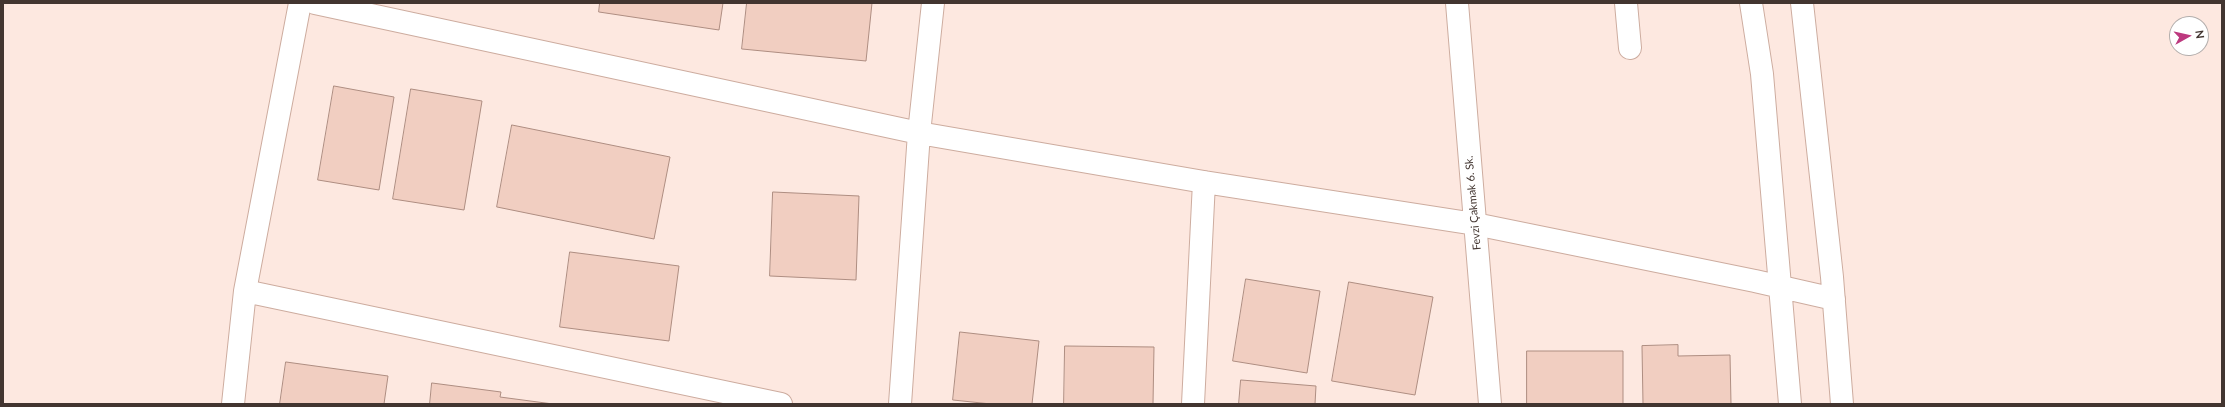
<!DOCTYPE html>
<html>
<head>
<meta charset="utf-8">
<style>
  body { margin:0 }
  #map { position:relative; width:2225px; height:407px; overflow:hidden; background:#fde8e0; font-family:Lato,sans-serif }
  canvas { display:block }
  .frame { position:absolute; inset:0; border:4px solid #423530; pointer-events:none }
  .north { position:absolute; left:2169px; top:16px; width:40px; height:40px; box-sizing:border-box; background:#fff; border:1px solid #b3aeac; border-radius:50%; rotate:82deg; font-size:11px; font-weight:700; line-height:16px; text-align:center; color:#423530 }
  .north::after { content:''; display:block; margin:auto; width:14px; height:18px; background:#bd397f; clip-path:polygon(50% 0,100% 100%,50% 72%,0 100%) }
</style>
</head>
<body>
<div id="map">
<canvas width="2225" height="407"></canvas>
<div class="frame"></div>
<div class="north">N</div>
</div>
<script>
const ctx = document.querySelector('canvas').getContext('2d');
ctx.lineJoin = 'round';
function fill(path, color) {
  ctx.fillStyle = color;
  ctx.fill(path, 'evenodd');
}
function strokePath(path, color, width, dash) {
  ctx.strokeStyle = color;
  ctx.lineWidth = width;
  ctx.lineCap = dash ? 'butt' : 'round';
  ctx.setLineDash(dash || []);
  ctx.stroke(path);
}
function drawText(font, color, halo, rows, align = 'center') {
  ctx.font = font + ' Lato,sans-serif';
  ctx.lineWidth = 3;
  ctx.setLineDash([]);
  ctx.textBaseline = 'middle';
  ctx.strokeStyle = halo;
  ctx.fillStyle = color;
  for (const [text, x, y, turn = 0] of rows) {
    ctx.save();
    ctx.translate(x, y);
    ctx.rotate((+turn || 0) * Math.PI / 180);
    ctx.textAlign = isNaN(turn) ? turn : align;
    if (halo) ctx.strokeText(text, 0, 0);
    ctx.fillText(text, 0, 0);
    ctx.restore();
  }
}
const building = new Path2D(`
  M600,3H723L719,30L599,12Z
  M747,3H872L866,61L742,49Z
  M334,86L394,97L379,190L318,180Z
  M411,89L482,101L464,210L393,199Z
  M512,125L670,157L654,239L497,207Z
  M773,192L859,196L856,280L770,276Z
  M570,252L679,266L669,341L560,327Z
  M1246,279L1320,291L1307,373L1233,361Z
  M1349,282L1433,297L1415,395L1332,381Z
  M960,332L1039,341L1032,404H991L953,400Z
  M1678,345V356L1730,355L1731,404H1643L1642,346Z
  M1065,346L1154,347L1153,404H1064Z
  M1527,351H1623V404H1527Z
  M286,362L388,376L384,404H280Z
  M1241,380L1316,386L1315,404H1239Z
  M432,383L501,392L500,397L553,404H430Z`);
fill(building, '#f1cec1');
strokePath(building, '#ae8d81', 1);
const minor = new Path2D(`
  M315,3L919,133L1204,182L1475,224L1755,281L1834,299
  M1457,3L1490,404
  M1626,3L1630,48
  M1751,3L1762,74L1790,404
  M1802,3L1832,277L1842,404
  M245,291L781,404
  M233,404L245,291L300,3
  M900,404L919,133L933,3
  M1193,404L1204,182`);
strokePath(minor, '#cdac9f', 24);
strokePath(minor, '#fff', 22);
drawText('11px', '#423530', '#fff', [
  ["Fevzi Çakmak 6. Sk.",1473,203,-95]
]);
</script>
</body>
</html>
